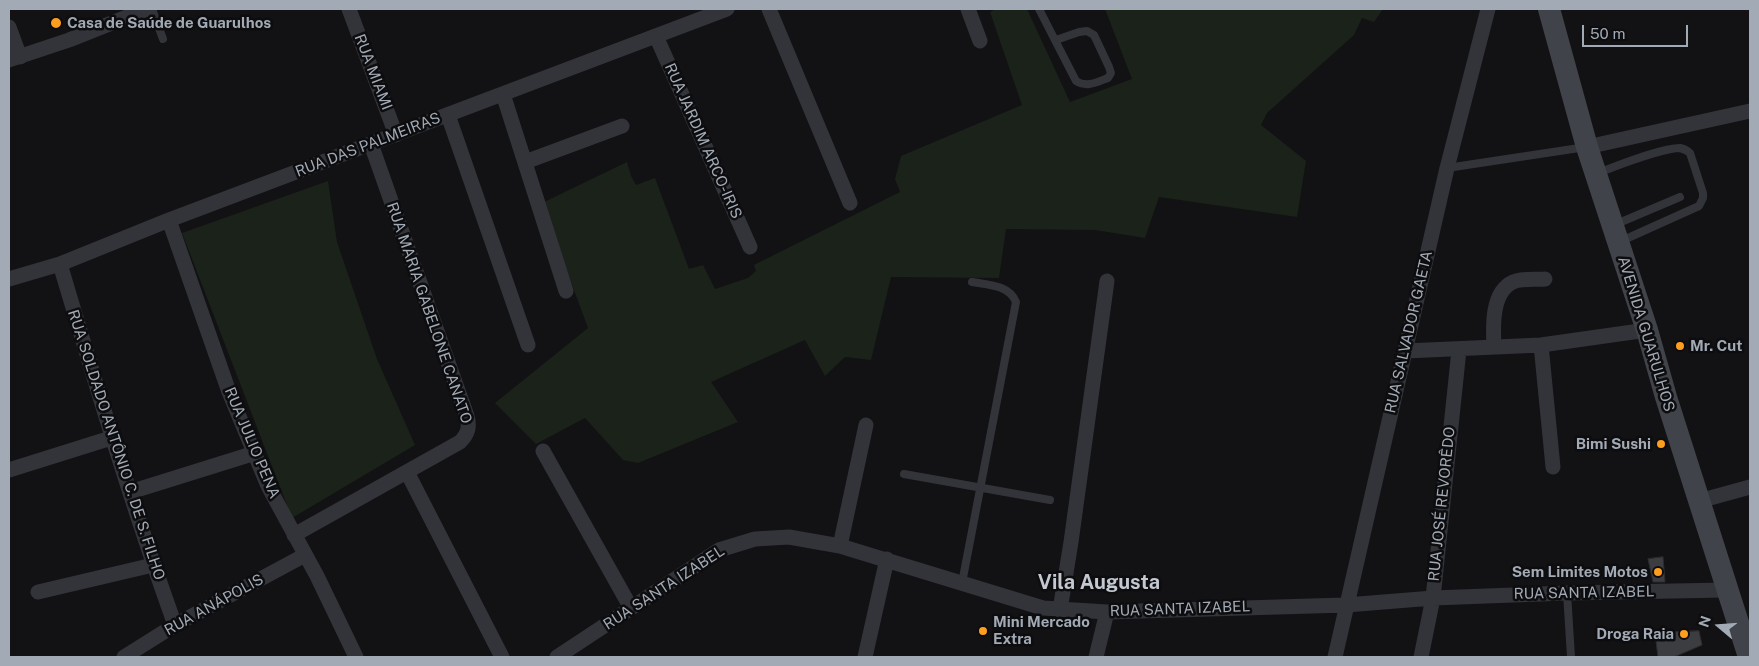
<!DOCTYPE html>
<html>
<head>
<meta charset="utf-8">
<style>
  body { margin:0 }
  #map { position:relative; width:1759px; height:666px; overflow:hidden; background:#121214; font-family:"Public Sans",sans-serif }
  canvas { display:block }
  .frame { position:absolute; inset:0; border:10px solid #a2aab5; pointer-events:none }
  .north { position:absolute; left:1694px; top:601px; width:50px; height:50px; -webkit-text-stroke:4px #0d0d0f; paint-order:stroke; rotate:288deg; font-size:14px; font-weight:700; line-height:20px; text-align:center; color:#a2aab5 }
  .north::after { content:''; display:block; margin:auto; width:18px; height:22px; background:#a2aab5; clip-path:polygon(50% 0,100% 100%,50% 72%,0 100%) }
  .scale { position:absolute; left:1582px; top:25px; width:106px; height:22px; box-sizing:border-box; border:2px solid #a2aab5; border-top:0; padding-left:6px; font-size:15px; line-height:18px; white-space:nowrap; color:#a2aab5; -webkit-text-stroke:4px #0d0d0f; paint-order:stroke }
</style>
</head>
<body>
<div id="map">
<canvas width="1759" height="666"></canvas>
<div class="frame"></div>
<div class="north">N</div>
<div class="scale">50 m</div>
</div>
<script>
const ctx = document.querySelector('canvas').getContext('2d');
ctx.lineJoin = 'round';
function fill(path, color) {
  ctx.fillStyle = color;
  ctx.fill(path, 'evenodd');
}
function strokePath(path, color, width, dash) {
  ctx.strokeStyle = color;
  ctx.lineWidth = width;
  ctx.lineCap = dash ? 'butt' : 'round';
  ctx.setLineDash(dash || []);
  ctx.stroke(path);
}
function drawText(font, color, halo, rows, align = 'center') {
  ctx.font = font + ' "Public Sans",sans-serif';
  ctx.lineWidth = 5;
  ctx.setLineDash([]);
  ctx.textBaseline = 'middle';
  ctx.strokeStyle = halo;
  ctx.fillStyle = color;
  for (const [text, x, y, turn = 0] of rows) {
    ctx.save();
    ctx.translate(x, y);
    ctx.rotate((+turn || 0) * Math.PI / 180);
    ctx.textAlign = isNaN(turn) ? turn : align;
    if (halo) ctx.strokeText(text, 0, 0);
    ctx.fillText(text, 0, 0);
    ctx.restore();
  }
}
fill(new Path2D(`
  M996,9H1027L1070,102L1132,79L1105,9H1383L1374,22L1362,18L1354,35L1267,113L1261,125L1306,161L1297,217L1159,197L1145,238L1095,230L1006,229L999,278L891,277L871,360L845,357L825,376L805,340L711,382L738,422L638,463L623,460L585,418L536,444L495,403L588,328L542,203L627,162L631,176L636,185L655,178L689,269L703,265L715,289L748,278L756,271L754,265L900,192L895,179L901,156L1022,105L990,12Z
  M328,181L337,242L377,359L415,445L292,518L182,233Z`), '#1a221a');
const building = new Path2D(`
  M1663,557L1665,582H1653L1648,559Z
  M1699,631L1702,645L1674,657H1658L1655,633Z`);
fill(building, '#3c3d41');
strokePath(building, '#2c2c30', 1);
strokePath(new Path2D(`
  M152,9L163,39
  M1039,9L1076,81C1087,88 1097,82 1108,78L1111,73L1109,67L1094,35L1087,31L1079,32L1056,40
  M1447,168L1586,147
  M1597,173C1617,166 1661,148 1680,148C1684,149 1687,150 1690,153L1703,193V198L1699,206L1619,242
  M1614,225L1680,197
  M904,474L1050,500
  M962,583L1016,302C1009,285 989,285 972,282
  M1567,593L1571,657`), '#323439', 8);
strokePath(new Path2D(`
  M349,9L396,135
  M769,9L850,203
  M968,9L980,41
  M9,27L20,57
  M656,36L750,247
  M9,60L69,40L147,9
  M503,94L566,291
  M448,115L528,345
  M1587,147L1750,111
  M525,162L622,126
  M169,220L229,392L268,486L317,576L356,657
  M60,264C96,385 132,506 175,625
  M9,279L60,264L169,220L727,9
  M1541,345L1553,467
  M1494,347C1493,328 1491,292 1513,282C1522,278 1535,280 1545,279
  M1405,351L1541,345L1647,330
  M543,451L631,608
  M9,470L111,438
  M407,472L502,657
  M130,492L255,453
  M1699,501L1750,487
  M294,535L460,442C468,434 470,427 467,416L371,144
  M840,546L866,425
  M38,592L153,565
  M1060,610L1071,542L1107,281
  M124,657L175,625L305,555
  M557,657L719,550L755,539L789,537L840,546L1043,608L1107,612L1346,605L1433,598L1567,593L1726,590
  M865,657L887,559
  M1096,657L1107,612
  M1335,657L1447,168L1488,9
  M1421,657L1433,598L1459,350`), '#323439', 15);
strokePath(new Path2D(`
  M1549,9L1587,147L1647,330L1666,397L1749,657`), '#404349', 22);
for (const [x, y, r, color] of [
  [56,23,6,"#ff9d1e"],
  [1680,346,5,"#ff9d1e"],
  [1661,444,5,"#ff9d1e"],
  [1658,572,5,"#ff9d1e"],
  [983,631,5,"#ff9d1e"],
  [1684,634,5,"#ff9d1e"]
]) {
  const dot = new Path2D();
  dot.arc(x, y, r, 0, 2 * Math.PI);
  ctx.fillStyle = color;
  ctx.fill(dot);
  strokePath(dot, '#0d0d0f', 2);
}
drawText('bold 15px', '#a2aab5', '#0d0d0f', [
  ["Casa de Saúde de Guarulhos",67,23],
  ["Mr. Cut",1690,346],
  ["Bimi Sushi",1651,444,"right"],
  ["Sem Limites Motos",1648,572,"right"],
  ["Mini Mercado",993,622],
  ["Extra",993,639],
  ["Droga Raia",1674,634,"right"]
], 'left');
drawText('15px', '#a2aab5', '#0d0d0f', [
  ["RUA MIAMI",373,72,69],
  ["RUA JARDIM ARCO-IRIS",703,141,66],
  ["RUA DAS PALMEIRAS",368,145,-21],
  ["RUA MARIA GABELONE CANATO",429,313,71],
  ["RUA SALVADOR GAETA",1409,332,-77],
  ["AVENIDA GUARULHOS",1646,334,73],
  ["RUA JULIO PENA",252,443,67],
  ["RUA SOLDADO ANTÔNIO C. DE S. FILHO",116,445,72],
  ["RUA JOSÉ REVORÊDO",1442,504,-84],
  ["RUA SANTA IZABEL",664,588,-33],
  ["RUA SANTA IZABEL",1584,593,-1],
  ["RUA ANÁPOLIS",214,605,-29],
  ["RUA SANTA IZABEL",1180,609,-2]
]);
drawText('bold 20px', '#c3c8d1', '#0d0d0f', [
  ["Vila Augusta",1099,583]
]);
</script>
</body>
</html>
